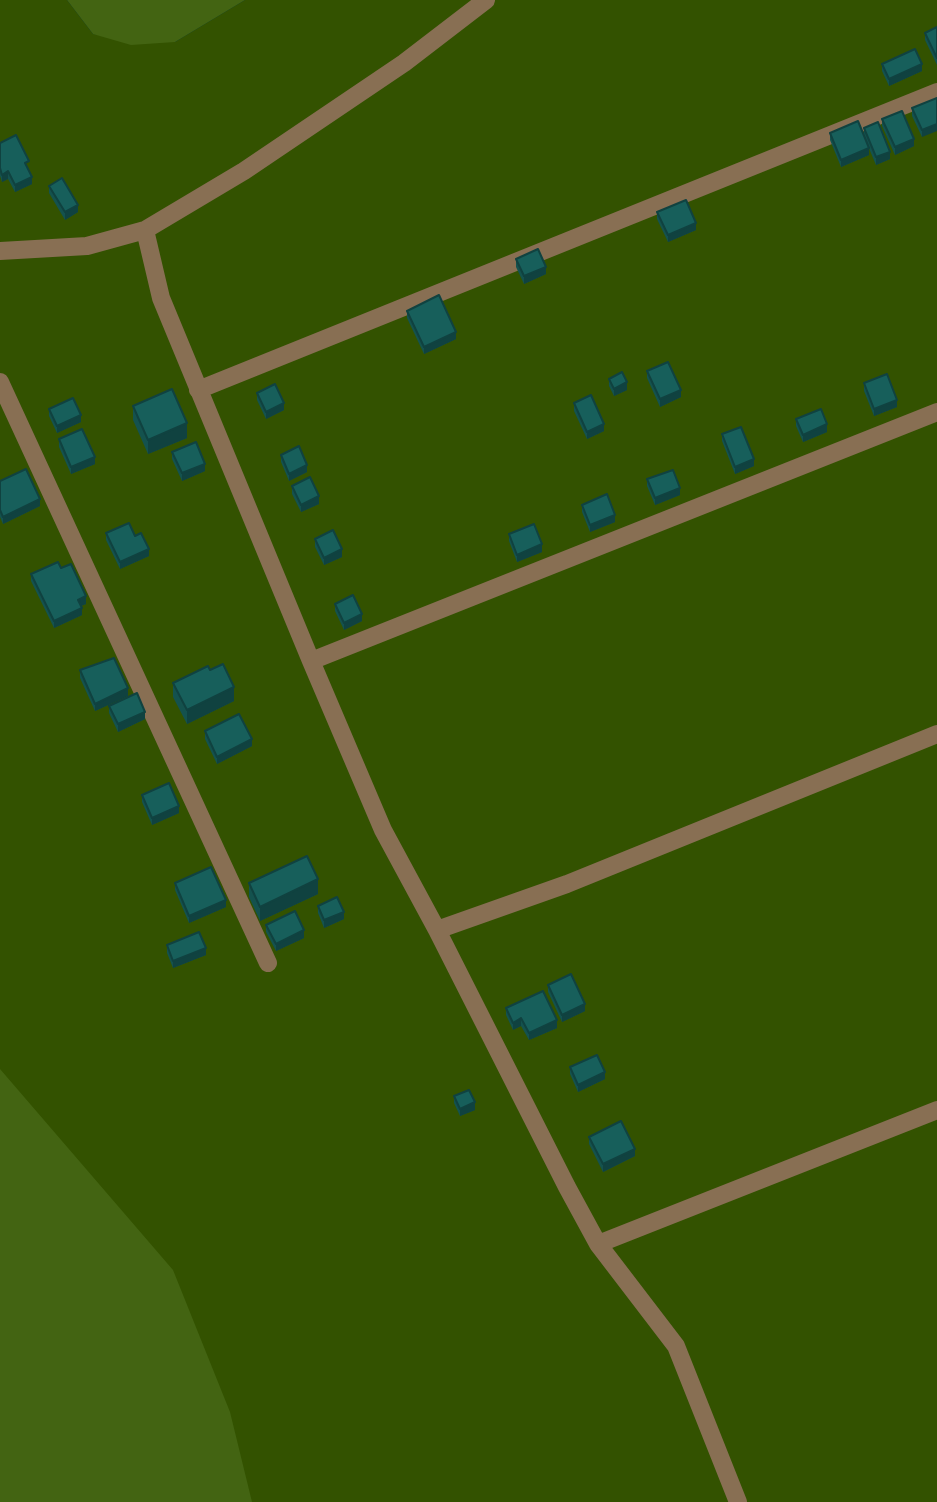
<!DOCTYPE html>
<html>
<head>
<meta charset="utf-8">
<style>
  body { margin:0 }
  canvas { display:block; background:#003230 }
</style>
</head>
<body>
<canvas width="937" height="1502"></canvas>
<script>
const ctx = document.querySelector('canvas').getContext('2d');
ctx.lineJoin = 'round';
function fill(path, color) {
  ctx.fillStyle = color;
  ctx.fill(path, 'evenodd');
}
function strokePath(path, color, width, dash) {
  ctx.strokeStyle = color;
  ctx.lineWidth = width;
  ctx.lineCap = dash ? 'butt' : 'round';
  ctx.setLineDash(dash || []);
  ctx.stroke(path);
}
fill(new Path2D(`
  M0,0H67L93,34L175,42L245,0H937V1502H102L0,1252Z`), '#335200');
fill(new Path2D(`
  M67,0H245L175,42L131,45L93,34Z
  M0,1069L173,1270L230,1412L252,1502H0Z`), '#436412');
strokePath(new Path2D(`
  M145,230L161,298L311,661L383,830L437,930L567,1187L598,1244L676,1346L738,1502
  M0,251L87,246L145,230L244,171L404,63L486,0
  M0,382L268,963
  M198,390L937,92
  M311,661L937,412
  M437,930L567,884L937,734
  M598,1244L937,1110`), '#886f53', 18);
fill(new Path2D(`
  M937,27V65L925,40V33Z
  M882,64L922,71L889,86L882,71Z
  M937,98L922,137L912,116V108Z
  M882,119L914,146L895,155L882,126Z
  M864,128L890,159L876,165L865,139L869,155L841,167L830,140V133L864,135Z
  M0,143L29,169H28L32,184L15,192L8,179L2,182L0,176Z
  M49,186L78,212L65,220L49,193Z
  M657,212L696,230L668,242L657,219Z
  M516,259L546,274L524,284L516,267Z
  M407,311L456,339L424,354L407,318Z
  M647,371L681,397L660,407L647,378Z
  M609,379L627,390L614,396L609,386Z
  M864,383L897,407L874,416L864,391Z
  M257,393L284,410L266,419L257,400Z
  M574,403L604,431L587,439L574,411Z
  M133,406L187,438L148,454L133,420Z
  M49,409L81,422L57,433L49,416Z
  M796,419L827,432L803,442L796,426Z
  M722,434L754,466L735,474L722,441Z
  M59,439L95,464L71,474L59,447Z
  M172,452L205,471L182,481L172,459Z
  M281,455L307,472L289,481L281,462Z
  M647,479L680,495L655,505L647,486Z
  M0,481L40,506L3,524L0,517Z
  M292,486L319,504L301,512L292,494Z
  M582,505L615,522L590,532L582,512Z
  M106,533L135,536L149,556L120,569L106,540Z
  M509,534L542,552L517,562L509,541Z
  M315,539L342,557L324,565L315,547Z
  M61,568L86,604L81,606L82,615L54,628L31,581V574Z
  M335,604L362,621L344,630L335,611Z
  M80,670L128,696L95,711L80,678Z
  M210,670L234,701L187,724L173,697V683Z
  M109,706L145,719L118,732L109,713Z
  M205,731L252,746L217,764L205,739Z
  M142,795L179,813L152,825L142,802Z
  M175,883L226,907L189,923L175,890Z
  M249,883L318,894L260,921L249,897Z
  M318,906L344,919L324,928L318,913Z
  M266,925L304,938L276,951L266,932Z
  M167,945L206,955L173,968L167,953Z
  M548,985L585,1011L562,1022L548,992Z
  M506,1008L557,1028L529,1040L521,1026L513,1030L506,1015Z
  M570,1067L605,1079L578,1092L570,1074Z
  M454,1096L475,1110L460,1116L454,1103Z
  M589,1137L635,1156L603,1172L589,1144Z`), '#14524e');
fill(new Path2D(`
  M922,64V71L889,86V79Z
  M937,124V131L922,137V130Z
  M914,139V146L895,155V147Z
  M869,148V155L841,167V160Z
  M890,152V159L876,165V157Z
  M8,171V179L2,182V175Z
  M32,177V184L15,192V185Z
  M78,205V212L65,220V212Z
  M696,223V230L668,242V235Z
  M546,267V274L524,284V276Z
  M456,332V339L424,354V347Z
  M627,382V390L614,396V389Z
  M681,390V397L660,407V399Z
  M897,400V407L874,416V409Z
  M284,403V410L266,419V412Z
  M81,415V422L57,433V426Z
  M187,423V438L148,454V440Z
  M604,424V431L587,439V432Z
  M827,424V432L803,442V435Z
  M95,457V464L71,474V467Z
  M754,459V466L735,474V467Z
  M205,464V471L182,481V473Z
  M307,465V472L289,481V474Z
  M680,488V495L655,505V498Z
  M319,496V504L301,512V505Z
  M40,499V506L3,524V517Z
  M615,515V522L590,532V525Z
  M542,544V552L517,562V555Z
  M149,549V556L120,569V562Z
  M342,549V557L324,565V558Z
  M86,596V604L78,607V600Z
  M82,608V615L54,628V621Z
  M362,614V621L344,630V623Z
  M234,687V701L187,724V710Z
  M128,688V696L95,711V704Z
  M145,712V719L118,732V724Z
  M252,739V746L217,764V757Z
  M179,806V813L152,825V818Z
  M318,879V894L260,921V907Z
  M226,900V907L189,923V916Z
  M344,912V919L324,928V920Z
  M304,930V938L276,951V944Z
  M206,948V955L173,968V961Z
  M585,1004V1011L562,1022V1015Z
  M521,1018V1026L513,1030V1023Z
  M557,1020V1028L529,1040V1033Z
  M605,1072V1079L578,1092V1085Z
  M475,1102V1110L460,1116V1109Z
  M635,1149V1156L603,1172V1164Z`), '#104240');
const building = new Path2D(`
  M937,27V58L925,33Z
  M915,49L922,64L889,79L882,64Z
  M937,98V124L922,130L912,108Z
  M902,111L914,139L895,147L882,119Z
  M858,121L869,148L841,160L830,133Z
  M878,122L890,152L876,157L864,128Z
  M16,135L29,161L25,163L32,177L15,185L8,171L2,175L0,168V143Z
  M62,178L78,205L65,212L49,186Z
  M686,200L696,223L668,235L657,212Z
  M538,249L546,267L524,276L516,259Z
  M439,295L456,332L424,347L407,311Z
  M668,362L681,390L660,399L647,371Z
  M622,372L627,382L614,389L609,379Z
  M887,374L897,400L874,409L864,383Z
  M275,384L284,403L266,412L257,393Z
  M172,389L187,423L148,440L133,406Z
  M591,395L604,424L587,432L574,403Z
  M73,398L81,415L57,426L49,409Z
  M821,409L827,424L803,435L796,419Z
  M741,427L754,459L735,467L722,434Z
  M82,429L95,457L71,467L59,439Z
  M196,442L205,464L182,473L172,452Z
  M299,446L307,465L289,474L281,455Z
  M26,469L40,499L3,517L0,510V481Z
  M673,470L680,488L655,498L647,479Z
  M310,477L319,496L301,505L292,486Z
  M607,494L615,515L590,525L582,505Z
  M129,523L135,536L141,533L149,549L120,562L106,533Z
  M534,524L542,544L517,555L509,534Z
  M333,530L342,549L324,558L315,539Z
  M58,562L61,568L71,564L86,596L78,600L82,608L54,621L31,574Z
  M353,595L362,614L344,623L335,604Z
  M114,658L128,688L95,704L80,670Z
  M223,664L234,687L187,710L173,683L208,666L210,670Z
  M137,693L145,712L118,724L109,706Z
  M239,714L252,739L217,757L205,731Z
  M169,783L179,806L152,818L142,795Z
  M307,856L318,879L260,907L249,883Z
  M211,867L226,900L189,916L175,883Z
  M337,897L344,912L324,920L318,906Z
  M295,911L304,930L276,944L266,925Z
  M199,932L206,948L173,961L167,945Z
  M571,974L585,1004L562,1015L548,985Z
  M543,991L557,1020L529,1033L521,1018L513,1023L506,1008Z
  M597,1055L605,1072L578,1085L570,1067Z
  M469,1090L475,1102L460,1109L454,1096Z
  M621,1121L635,1149L603,1164L589,1137Z`);
fill(building, '#175f5b');
strokePath(building, '#104240', 2);
</script>
</body>
</html>
